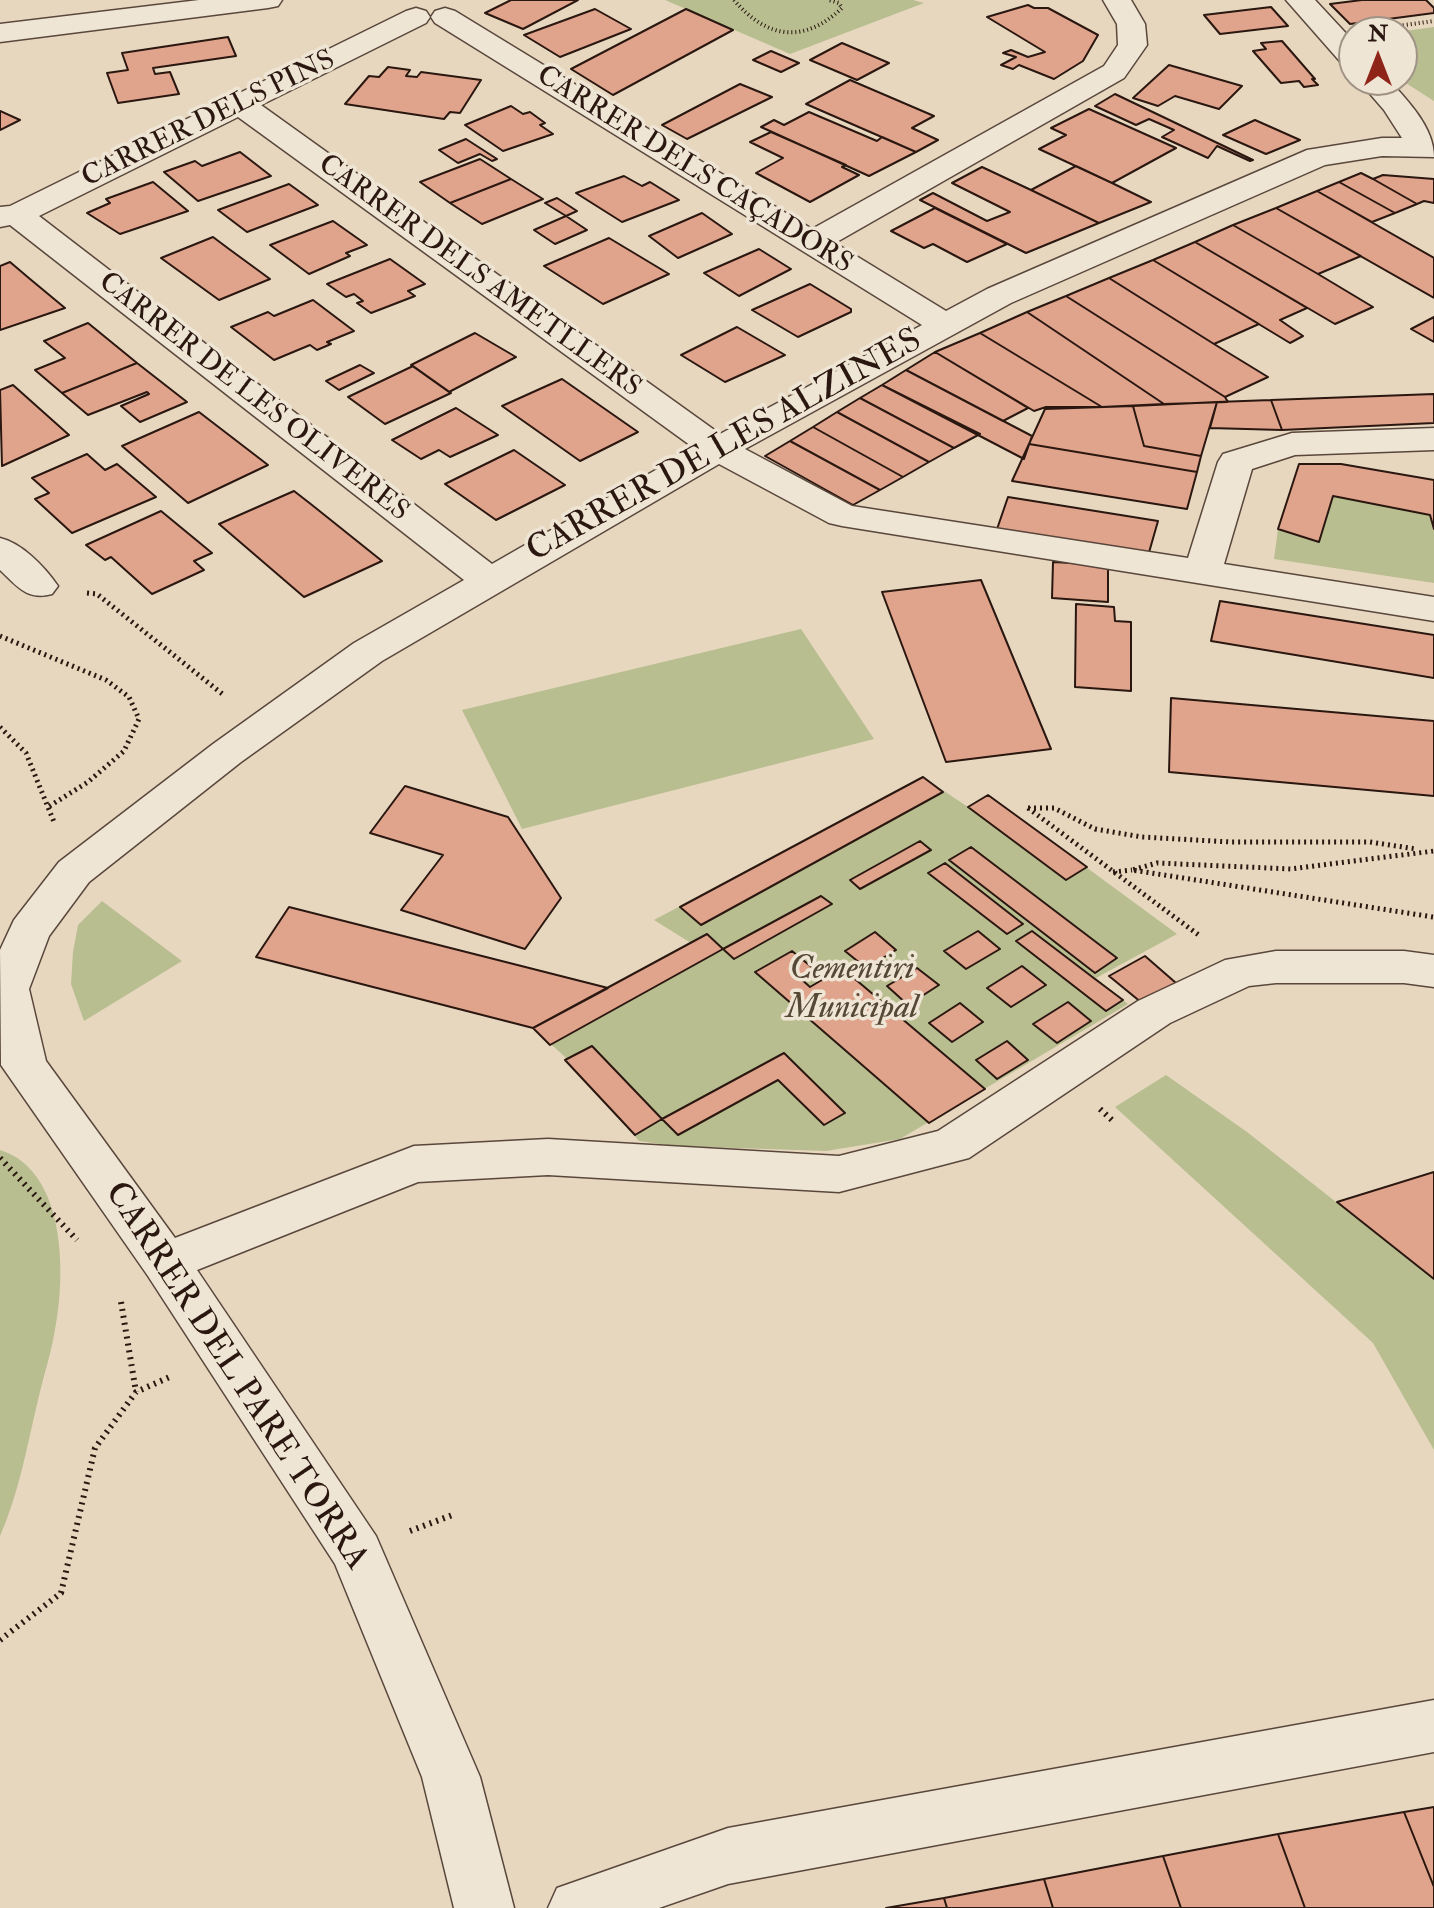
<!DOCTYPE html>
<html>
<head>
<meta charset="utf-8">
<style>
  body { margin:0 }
  #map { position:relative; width:1434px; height:1908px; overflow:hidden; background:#e7d7bf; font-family:"IM FELL Double Pica",serif }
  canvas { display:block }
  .north { position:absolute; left:1338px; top:16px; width:80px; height:80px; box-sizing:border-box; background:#efe5d5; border:2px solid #a09386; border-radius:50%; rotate:0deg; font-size:22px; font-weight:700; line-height:32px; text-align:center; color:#2a1710 }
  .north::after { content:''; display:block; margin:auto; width:28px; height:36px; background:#8f2418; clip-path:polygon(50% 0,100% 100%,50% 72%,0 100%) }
</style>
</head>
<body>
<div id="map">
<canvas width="1434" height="1908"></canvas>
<div class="north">N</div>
</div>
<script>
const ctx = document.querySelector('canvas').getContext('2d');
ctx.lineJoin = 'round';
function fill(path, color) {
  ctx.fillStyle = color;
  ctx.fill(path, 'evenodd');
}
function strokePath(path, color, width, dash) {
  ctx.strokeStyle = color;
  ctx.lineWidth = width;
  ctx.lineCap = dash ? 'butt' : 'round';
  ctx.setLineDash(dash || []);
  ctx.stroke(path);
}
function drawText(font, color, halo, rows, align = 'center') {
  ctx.font = font + ' "IM FELL Double Pica",serif';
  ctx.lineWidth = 7;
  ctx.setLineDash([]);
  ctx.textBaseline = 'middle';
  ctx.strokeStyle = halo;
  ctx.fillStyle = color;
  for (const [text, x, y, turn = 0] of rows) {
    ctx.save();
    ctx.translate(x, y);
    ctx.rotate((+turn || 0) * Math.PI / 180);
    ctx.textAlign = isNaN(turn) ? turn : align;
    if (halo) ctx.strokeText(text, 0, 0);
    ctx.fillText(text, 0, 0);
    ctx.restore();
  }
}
fill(new Path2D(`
  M665,0H913L924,3L790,54Z
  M1434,27V101L1401,80L1402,32H1397Z
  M1333,496L1430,515L1434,529V583L1274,559L1278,529L1319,542Z
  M801,629L874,739L522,829L462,710Z
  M923,777L968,807L988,795L1177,934L1096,978L1128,1004L900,1139L826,1151L675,1146L639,1141L564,1056L533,1028L691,943L654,920Z
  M102,901L182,961L84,1021L71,984L73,952L78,925Z
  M1166,1075L1247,1132L1434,1279V1450L1373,1343L1115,1107Z
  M0,1150C68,1171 66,1280 54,1335C50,1357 43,1378 38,1400C27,1446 19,1493 0,1536Z`), '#b8be90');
const building = new Path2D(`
  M511,0H578L523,29L485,13Z
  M1362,0H1426L1434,8V13L1350,24L1330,4Z
  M1028,5L1034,8H1048L1098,35L1083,61L1054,79L1019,65L1013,69L1001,65L1016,57L1003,53L1011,50L1028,57L1045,52L987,17Z
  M1271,7L1288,26L1220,34L1204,15Z
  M595,9L631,29L560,57L524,35Z
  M686,9L733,30L613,95L571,69Z
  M228,37L236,56L153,68L155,74L170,72L179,94L118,103L107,73L128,70L122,53Z
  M1282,41L1315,79H1312L1318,85L1304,87L1299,81L1281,83L1253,51L1266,49L1261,43Z
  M842,43L889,63L857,80L810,60Z
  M771,51L799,63L781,72L753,60Z
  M1169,65L1242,86L1219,109L1175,96L1158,106L1133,98Z
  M388,67L410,70L406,76L417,77L421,72L481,80L460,113L450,112L444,119L345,104L369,76L379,77Z
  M850,80L934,116L912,128L938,140L916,152L806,104Z
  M740,84L772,97L687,139L662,125Z
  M1115,94L1253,160L1250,161L1217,146L1208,158L1162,137L1174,130L1149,119L1136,125L1095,106Z
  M511,106L523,114L530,112L545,123L540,125L553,134L503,151L465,125Z
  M1089,109L1176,148L1112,183L1039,149L1066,135L1051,128Z
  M0,111L20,120L0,130Z
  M809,112L877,141L882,137L916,152L869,176L761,127L774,120L784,125Z
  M1255,120L1300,140L1266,154L1223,135Z
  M771,132L846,165L842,167L859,175L810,202L756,173L783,158L750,142Z
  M466,139L497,159L492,161L480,154L458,163L439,150Z
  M240,152L271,176L198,201L164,172L195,161L202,166Z
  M480,159L511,179L450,203L420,182Z
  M1076,166L1112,183L1151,202L1099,223L1031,190Z
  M982,167L1031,190L1099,223L1026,253L920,200L933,193L987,221L1010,212L952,183Z
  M1361,173L1373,179L1417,204L1395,213L1339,182Z
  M1383,175L1434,179V203L1424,201L1417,204L1373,179Z
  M624,176L642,186L650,182L679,200L622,222L576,193Z
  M511,179L543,199L482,224L450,203Z
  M153,182L188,211L120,234L87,213L110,203L106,199Z
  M1339,182L1395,213L1372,222L1317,191Z
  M289,184L318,205L247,232L218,210Z
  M1317,191L1434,258V298L1276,208Z
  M557,198L577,211L566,216L545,203Z
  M935,208L1007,244L967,262L933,244L924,248L891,231Z
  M1276,208L1361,256L1318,274L1233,225Z
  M702,213L732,234L678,258L649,236Z
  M566,216L587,230L555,244L534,230Z
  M333,221L367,245L346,253L350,256L309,274L270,245Z
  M1233,225L1318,274L1373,307L1335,324L1195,242Z
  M213,237L229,249L270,279L219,300L161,258Z
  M609,238L669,274L603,304L544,266Z
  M1195,242L1307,308L1280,320L1303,336L1290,343L1153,260Z
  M759,249L791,269L739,296L704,273Z
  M390,259L425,284L408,291L415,296L371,313L357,303L363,301L354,294L346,297L327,284Z
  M1153,260L1259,324L1214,344L1109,278Z
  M10,262L30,279L65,308L0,330V266Z
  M1109,278L1214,344L1268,377L1225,397L1066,296Z
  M810,284L851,309V312L798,337L752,310Z
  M1066,296L1225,397L1228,402L1164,404L1027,312Z
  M313,300L354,331L327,342L331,344L317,350L310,345L274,360L231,327L268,312L274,316Z
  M1027,312L1164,404L1102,407L980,333Z
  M1434,317V342L1411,329Z
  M88,323L137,363L62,393L35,370L65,358L44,341Z
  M737,327L785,355L725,382L681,355Z
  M475,333L516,357L449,392L411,365Z
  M980,333L1102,407H1046L1034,411L935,352Z
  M935,352L1028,408L1003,421L906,370Z
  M137,363L187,402L140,422L121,406L149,394L147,392L88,415L62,393Z
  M360,365L374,373L339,390L326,381Z
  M413,366L451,393L385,424L348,397Z
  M906,370L1032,436L1024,459L882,385Z
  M562,379L638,432L580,461L502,406Z
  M13,385L69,435L2,466L0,390Z
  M882,385L980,434L954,448L860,398Z
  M1434,394V423L1282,430L1271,400Z
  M860,398L954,448L929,462L837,412Z
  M1271,400L1282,430L1210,428L1217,402Z
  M1217,402L1201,456L1144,446L1133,406Z
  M1133,406L1144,446L1201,456L1197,472L1029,444L1045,409Z
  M456,408L498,435L450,457L439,450L421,459L392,440Z
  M199,412L268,465L188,503L122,446Z
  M837,412L929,462L903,477L813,427Z
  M813,427L903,477L880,490L790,441Z
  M790,441L880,490L853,505L765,456Z
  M1029,444L1197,472L1187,509L1012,481Z
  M514,450L565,485L496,520L445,484Z
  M87,454L105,470L117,464L156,497L72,533L35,499L49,493L32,478Z
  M1299,464H1341L1434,480V529L1430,515L1333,496L1319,542L1278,529Z
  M294,491L312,505L382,561L304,597L219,524Z
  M1008,497L1158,521L1148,556L996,532Z
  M161,511L212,553L194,561L204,570L152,594L111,557L105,560L86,545Z
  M1053,562L1108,565V602L1052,598Z
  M981,580L1051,749L946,762L882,592Z
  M1220,601L1434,635V678L1211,641Z
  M1076,604L1114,607L1115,621L1131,622V691L1075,687Z
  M1171,698L1434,721V796L1169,772Z
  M923,777L943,792L701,925L680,907Z
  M405,786L508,817L561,898L525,949L401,910L443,855L370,833Z
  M988,795L1087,867L1066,880L968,807Z
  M920,841L931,850L860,889L850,880Z
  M971,847L1117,958L1095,973L949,860Z
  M945,863L1023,924L1007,934L928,873Z
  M821,896L832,904L734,959L723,949Z
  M289,907L608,988L533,1028L256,957Z
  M978,931L1000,949L966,969L944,951Z
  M1032,931L1095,979L1123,1000L1106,1011L1016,941Z
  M875,932L896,950L866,968L845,951Z
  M707,934L723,949L550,1045L533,1028Z
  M792,951L814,969L800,978L810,987L842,968L985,1089L929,1123L755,972Z
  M1145,956L1176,983L1142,1003L1109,976Z
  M1022,966L1046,985L1011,1007L987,988Z
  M917,968L939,985L908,1005L887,986Z
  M1068,1002L1091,1021L1057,1043L1033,1024Z
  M960,1003L983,1022L952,1042L929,1023Z
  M1007,1041L1028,1060L997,1079L976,1060Z
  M592,1046L662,1119L635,1135L565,1060Z
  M784,1053L845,1113L824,1125L778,1080L678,1135L662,1119Z
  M1434,1172V1279L1337,1202Z
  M1434,1807V1887L1404,1812Z
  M1404,1812L1434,1887V1908H1305L1278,1834Z
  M1278,1834L1305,1908H1181L1163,1856Z
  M1163,1856L1181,1908H1053L1044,1879Z
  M1044,1879L1053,1908H947L944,1898Z
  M944,1898L947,1908H886Z`);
fill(building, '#e0a38c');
strokePath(building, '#2a1710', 2);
const minor = new Path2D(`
  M199,0H282L278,6L268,8L0,42V24Z
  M1103,0H1131L1145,24L1147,45L1124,78L835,243L946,311L987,289L1307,150L1382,138H1402L1384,110L1358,80H1389C1409,102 1434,128 1434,157L1382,156L1325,165L1011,303L745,449L852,506L1188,558L1218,462L1223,454L1292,433L1434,428V450L1295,455L1252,469L1224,564L1434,597V621L842,526L829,523L719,464L382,661L241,762L89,882L49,936L29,989L46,1061L175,1238L414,1146L548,1139L839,1156L938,1131L1138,1001L1225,960L1276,951H1404L1434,955V987L1404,983H1276L1249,986L1170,1023L969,1158L839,1192L548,1175L418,1182L197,1270L376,1536L480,1777L514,1908H454L422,1777L335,1564L148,1276L1,1065L0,950L14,920L59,862L213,744L354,643L464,580L10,225L0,227V207L10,206L406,11L416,8L426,11L430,17L426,23L261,105L720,434L922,325L435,23L431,17L435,11L445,8L455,11L812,229L1104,66L1118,45L1117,24ZM238,117L694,448L492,564L39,216Z
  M1286,0H1315L1354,42V69L1344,66Z
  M0,538C22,543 45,567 58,586L52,594C27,601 17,586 0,570Z
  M1434,1700V1752L728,1884L659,1908H548L557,1888L728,1828Z`);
strokePath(minor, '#59473c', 3);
strokePath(new Path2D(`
  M734,0C767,39 804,44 842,8L839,3L829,0
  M1383,28L1434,21`), '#2a1710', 4, [1, 3]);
strokePath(new Path2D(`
  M87,593L97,594L225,696
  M0,636L106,680L129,697L139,719L124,751L88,782L48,807
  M0,727L26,753L54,822
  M1028,808H1054L1095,829L1142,837L1231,842H1370L1416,849
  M1028,808L1200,936
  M1113,872L1132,870
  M1433,917L1132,870L1157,863L1291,869L1434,851`), '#2a1710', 5, [2, 4]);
strokePath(new Path2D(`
  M1100,1109L1114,1122
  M0,1158L77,1240
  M121,1302L136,1392
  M410,1531L455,1514
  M0,1640L61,1593L95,1448L136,1392L172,1376`), '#2a1710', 6, [2, 5]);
fill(minor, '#efe5d5');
drawText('28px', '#2a1710', '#efe5d5', [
  ["CARRER DELS PINS",209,120,-26],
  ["CARRER DELS CAÇADORS",694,171,32],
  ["CARRER DELS AMETLLERS",479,277,36],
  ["CARRER DE LES OLIVERES",253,398,38]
]);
drawText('34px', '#2a1710', '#efe5d5', [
  ["CARRER DE LES ALZINES",725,447,-29],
  ["CARRER DEL PARE TORRA",235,1377,57]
]);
drawText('italic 34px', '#554936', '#efe5d5', [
  ["Cementiri",852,971],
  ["Municipal",852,1010]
]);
</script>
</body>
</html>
